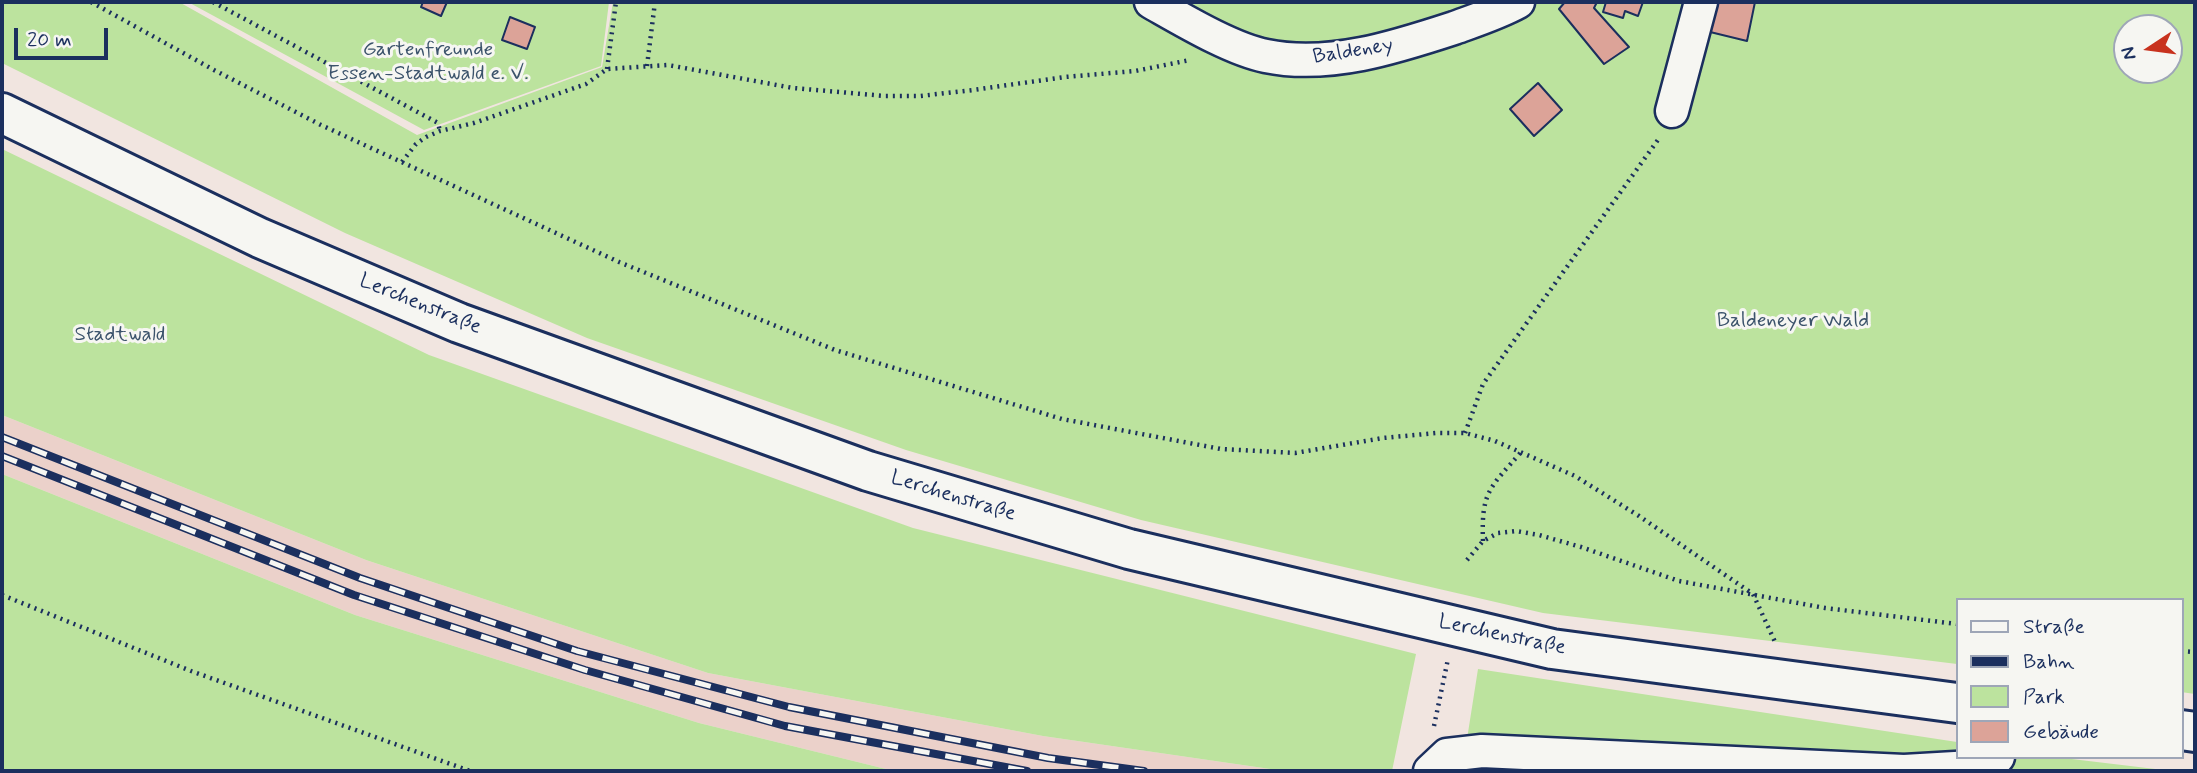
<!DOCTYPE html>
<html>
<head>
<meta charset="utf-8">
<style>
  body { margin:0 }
  #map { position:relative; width:2197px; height:773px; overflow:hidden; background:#f1e5e0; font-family:Mynerve,sans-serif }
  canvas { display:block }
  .frame { position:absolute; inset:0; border:4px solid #1b2f5e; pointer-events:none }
  .legend { position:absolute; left:1956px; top:598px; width:228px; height:161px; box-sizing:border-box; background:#f6f6f2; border:2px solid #9ea6b7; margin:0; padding:9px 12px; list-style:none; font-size:21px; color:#1b2f5e }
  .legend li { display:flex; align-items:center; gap:14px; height:35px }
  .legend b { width:35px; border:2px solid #9ea6b7 }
  .north { position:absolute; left:2113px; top:14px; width:70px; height:70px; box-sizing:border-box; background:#f6f6f2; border:2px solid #9ea6b7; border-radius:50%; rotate:257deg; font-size:19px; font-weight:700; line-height:28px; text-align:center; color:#1b2f5e }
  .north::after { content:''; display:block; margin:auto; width:24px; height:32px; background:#c8321e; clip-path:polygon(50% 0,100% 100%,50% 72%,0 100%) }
  .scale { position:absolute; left:14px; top:28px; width:94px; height:32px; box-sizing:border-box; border:4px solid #1b2f5e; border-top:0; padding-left:9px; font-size:21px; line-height:24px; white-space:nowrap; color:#1b2f5e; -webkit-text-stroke:5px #f6f6f2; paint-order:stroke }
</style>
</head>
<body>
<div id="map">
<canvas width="2197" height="773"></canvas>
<div class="frame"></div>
<ul class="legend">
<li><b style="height:9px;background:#f6f6f2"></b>Straße</li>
<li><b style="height:9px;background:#1b2f5e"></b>Bahn</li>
<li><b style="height:19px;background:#bce39e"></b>Park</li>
<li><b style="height:19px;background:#dca398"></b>Gebäude</li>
</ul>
<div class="north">N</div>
<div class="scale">20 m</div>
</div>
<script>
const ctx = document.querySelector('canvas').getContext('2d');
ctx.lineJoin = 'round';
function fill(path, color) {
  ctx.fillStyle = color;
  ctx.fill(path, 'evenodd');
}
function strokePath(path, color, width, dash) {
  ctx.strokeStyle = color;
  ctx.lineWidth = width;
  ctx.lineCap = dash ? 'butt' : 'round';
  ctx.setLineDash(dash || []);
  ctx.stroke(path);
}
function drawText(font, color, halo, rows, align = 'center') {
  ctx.font = font + ' Mynerve,sans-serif';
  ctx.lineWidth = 6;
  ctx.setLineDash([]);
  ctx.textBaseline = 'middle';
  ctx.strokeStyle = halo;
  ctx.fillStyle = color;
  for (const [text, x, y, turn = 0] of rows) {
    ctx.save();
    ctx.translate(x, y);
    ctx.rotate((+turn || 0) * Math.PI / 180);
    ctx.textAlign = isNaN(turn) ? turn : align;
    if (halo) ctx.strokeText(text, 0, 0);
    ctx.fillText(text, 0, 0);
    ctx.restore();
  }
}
fill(new Path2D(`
  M2,415L366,560L708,673L1043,736L1284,771H894L699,723L355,615L2,474Z`), '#ebd1ca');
fill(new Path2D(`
  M2,2H179L417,135L602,67L613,2H2195V694L2181,692V600H1957V664L1543,613L1141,520L906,450L587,338L345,233L2,63ZM2127,28H2169V70H2127Z
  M188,2H609L601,66L424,130Z
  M2,149L429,355L913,528L1416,654L1392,771H1284L1043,736L708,673L366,560L2,415Z
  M2,474L355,615L699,723L894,771H2Z
  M1478,669L1957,742V757H2055L2172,771H1462Z`), '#bce39e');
const building = new Path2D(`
  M423,2H447L441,16L421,7Z
  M1565,2H1597L1594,8L1629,47L1604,64L1559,9Z
  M1606,2H1643L1638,16L1625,11L1623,18L1603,12Z
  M1713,2H1755L1747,41L1706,31Z
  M510,17L535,27L527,49L502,40Z
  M1538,83L1562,110L1534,136L1510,109Z`);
fill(building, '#dca398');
strokePath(building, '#1b2f5e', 2);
const minor = new Path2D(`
  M1151,2C1183,20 1231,49 1266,56C1329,69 1396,47 1454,28C1476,20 1498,13 1518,2
  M1672,111L1701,2
  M1430,771L1447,755L1482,751L1904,771L1972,767L1998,757`);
const secondary = new Path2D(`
  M2,113L260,238L459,323L868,471L1129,549L1552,649L1957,703
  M2181,730L2195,732`);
strokePath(minor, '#1b2f5e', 37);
strokePath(secondary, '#1b2f5e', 44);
strokePath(new Path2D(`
  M91,2L214,70L321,125L619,262L835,350L1062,419L1221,449L1295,453L1383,438L1436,433H1465L1495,441L1575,476L1639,516L1753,594L1776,644
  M213,2L438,123L440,131
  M647,66L655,2
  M607,69L616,2
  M402,162L416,144L426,137L440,131L474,123L586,84L607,69L668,65L793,88L885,96H920L973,90L1065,77L1135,71L1190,60
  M1465,433L1483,384L1660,137
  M1483,541C1481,491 1490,488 1522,451
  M1467,560L1483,541L1498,533L1516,531L1539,535L1581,547L1679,581L1825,608L1957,624
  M2,595L191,671L470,771
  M2181,651L2195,652
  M1434,726L1448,659`), '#1b2f5e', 4.5, [2, 5]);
strokePath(minor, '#f6f6f2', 32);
strokePath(secondary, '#f6f6f2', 38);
const rail = new Path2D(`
  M2,437L360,578L577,651L789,707L1048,758L1144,771
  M2,456L354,595L585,670L785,726L1027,771`);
strokePath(rail, '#1b2f5e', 8);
strokePath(rail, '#f6f6f2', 5, [16]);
drawText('21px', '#3b536b', '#f6f6f2', [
  ["Gartenfreunde",428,51],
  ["Essen-Stadtwald e. V.",428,75],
  ["Baldeneyer Wald",1793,322],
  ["Stadtwald",120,336]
]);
drawText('21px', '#1b2f5e', '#f6f6f2', [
  ["Baldeney",1353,52,-9],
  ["Lerchenstraße",420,305,22],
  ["Lerchenstraße",953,497,17],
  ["Lerchenstraße",1502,636,12]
]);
</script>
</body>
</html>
